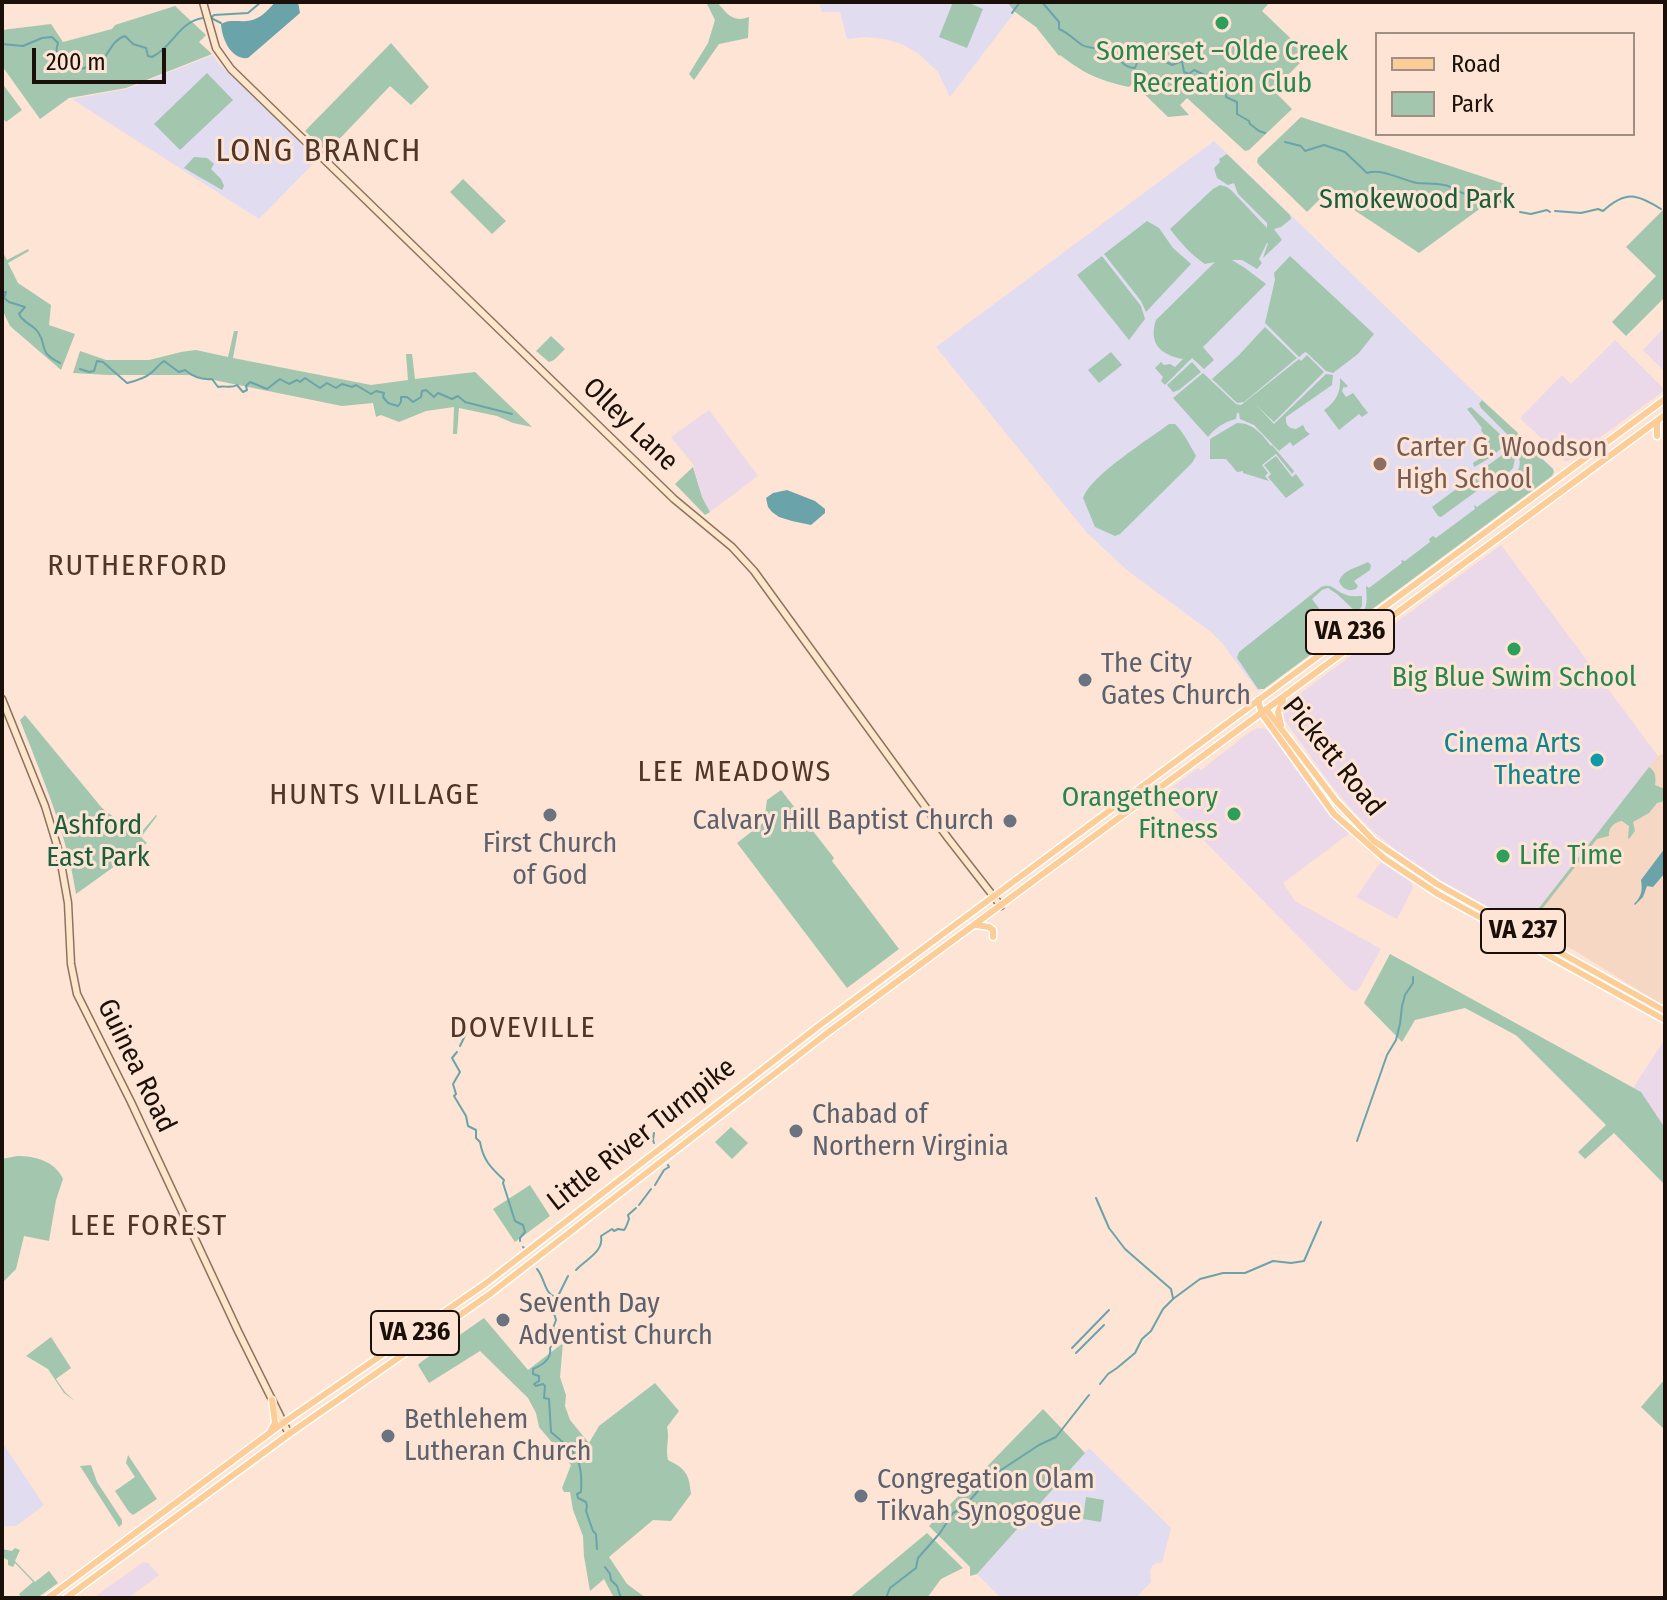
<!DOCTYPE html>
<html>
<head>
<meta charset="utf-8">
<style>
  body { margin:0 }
  #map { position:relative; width:1667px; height:1600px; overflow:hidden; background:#fde4d4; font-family:"Fira Sans Condensed",sans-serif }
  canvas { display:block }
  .frame { position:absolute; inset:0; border:4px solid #1a1009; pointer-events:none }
  .legend { position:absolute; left:1375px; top:32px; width:260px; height:104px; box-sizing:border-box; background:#fde4d4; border:2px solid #a28f83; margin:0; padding:10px 14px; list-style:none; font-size:24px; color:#1a1009 }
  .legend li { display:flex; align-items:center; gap:16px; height:40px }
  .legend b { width:40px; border:2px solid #a28f83 }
  .scale { position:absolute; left:32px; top:48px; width:134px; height:36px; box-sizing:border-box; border:4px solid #1a1009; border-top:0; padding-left:10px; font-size:24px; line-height:28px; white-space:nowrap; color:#1a1009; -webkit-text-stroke:6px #fde4d4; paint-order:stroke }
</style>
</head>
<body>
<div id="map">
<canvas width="1667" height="1600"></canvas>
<div class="frame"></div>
<ul class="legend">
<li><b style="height:10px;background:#fdcd98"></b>Road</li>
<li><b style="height:22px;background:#a3c6af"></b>Park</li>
</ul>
<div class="scale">200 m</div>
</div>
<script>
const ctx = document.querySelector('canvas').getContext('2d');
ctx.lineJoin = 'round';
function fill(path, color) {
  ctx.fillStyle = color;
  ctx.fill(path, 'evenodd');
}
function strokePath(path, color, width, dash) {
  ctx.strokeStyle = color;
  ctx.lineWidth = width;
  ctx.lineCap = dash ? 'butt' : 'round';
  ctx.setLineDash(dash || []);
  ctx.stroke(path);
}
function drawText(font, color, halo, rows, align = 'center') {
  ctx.font = font + ' "Fira Sans Condensed",sans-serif';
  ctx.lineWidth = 6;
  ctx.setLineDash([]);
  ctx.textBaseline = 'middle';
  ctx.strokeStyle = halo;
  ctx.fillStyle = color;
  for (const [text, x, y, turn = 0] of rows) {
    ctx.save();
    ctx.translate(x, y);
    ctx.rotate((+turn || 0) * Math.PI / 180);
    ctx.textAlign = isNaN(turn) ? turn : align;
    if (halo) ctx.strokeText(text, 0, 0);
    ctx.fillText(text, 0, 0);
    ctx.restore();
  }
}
fill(new Path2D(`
  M1665,327V372L1643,350Z
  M1615,340L1665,390L1566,462L1520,418L1562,375L1571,384Z
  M709,410L758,476L710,512L702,497L693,464L671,437Z
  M1501,545L1658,756L1524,927L1442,881L1396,850L1374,832L1353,811L1331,785L1284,719V711L1290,701Z
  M1258,728L1267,729L1274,733L1350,833L1283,883L1295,901L1381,949L1359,989L1356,991L1351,990L1160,796L1198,768L1201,770L1251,731Z
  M1381,862L1411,882L1413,888L1397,919L1356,897Z
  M1665,1039V1121L1662,1124L1633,1088Z
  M143,1562L148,1563L159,1575L128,1598H93Z`), '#ebd9ea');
fill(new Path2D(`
  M1665,753V1007L1574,950L1524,927L1658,756Z`), '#f6d7c4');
fill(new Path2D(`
  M819,2H1007L1015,12L950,97L938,72L919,54L902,44L885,39L866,37L847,39L840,12H822Z
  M213,55L218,63L318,159L259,219L72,99L127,89Z
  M1214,141L1553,468L1552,474L1258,691L1222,643L1211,632L1128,571L1087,533L936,347Z
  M2,1442L44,1505L16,1526H2Z
  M1089,1448L1171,1528L1162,1563H1157L1152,1566L1150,1571L1151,1582L1136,1598H1001L977,1574Z`), '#e2dcf1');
fill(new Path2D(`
  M706,2H717C727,14 733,23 749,17L748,38L719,44L694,80L689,74L708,43L715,20Z
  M953,2H967L983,9L967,48L939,37Z
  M1007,2H1270L1262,11L1308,55L1273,90L1292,109L1249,150L1245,151L1187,98L1180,105L1189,115L1168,117L1133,83L1129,87C1098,80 1085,74 1060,55L1059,56L1036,27L1015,12Z
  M175,6L206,35L199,42L212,54L126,88L69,98L40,119L2,66V30L51,24L63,42L112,29L115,25Z
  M391,43L429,87L411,105L390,86L327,152L305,131Z
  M207,73L233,100L180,150L154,124Z
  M2,83L22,110L6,122L2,117Z
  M1301,117L1511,186L1419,253L1327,192L1307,212L1259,165L1257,162L1258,158Z
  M1227,154L1290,215L1291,219L1281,227L1274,229L1282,240L1263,258L1268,243H1267L1259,259L1262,263L1257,269L1242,260H1232L1245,268L1266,284L1203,347L1214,360L1204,369L1192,358L1165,385L1161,381L1163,377L1155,368L1161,362L1164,365L1170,364L1175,367L1183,359C1161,355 1148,344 1156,320L1215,262L1205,264C1190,254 1181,243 1170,229L1213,189L1220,185L1227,187L1232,191L1267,228V223L1238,194L1234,183L1228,185L1217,178L1214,168L1220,162L1219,159Z
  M194,157L207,158L214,164L211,169L221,179L224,186L222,190L184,168Z
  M463,179L506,221L492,234L450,192Z
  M1665,208V297L1626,336L1612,322L1656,276L1626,247Z
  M1147,221L1159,228L1173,248L1191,264L1146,312L1141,301L1104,254Z
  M28,249L29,251L8,263L18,283L51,305L49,325L75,334L61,370L10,326L2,309V251L7,260Z
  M1102,256L1141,306L1145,319L1129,340L1077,275Z
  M1290,256L1374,334L1358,354L1333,373L1326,371L1307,353L1305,352L1299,357L1265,323L1275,280L1274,273Z
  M1265,327L1297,358L1244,402L1237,403L1212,379L1239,355Z
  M234,331H238L233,358L371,385L408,380L406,354H412L415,379L475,372L532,427L513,423L497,416L459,408L457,434H453L454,407L426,411L399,422L381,415L376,417L373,403L342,406L189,375H109L73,373L80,351L106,360H149L181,352L196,350L228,357Z
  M551,336L565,349L554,360L549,362L536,351Z
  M1111,352L1122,365L1099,383L1088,370Z
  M1307,355L1324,372L1274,422L1256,405L1274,424L1326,374L1333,375L1332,385L1286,417C1285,425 1289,429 1296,429L1303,425L1306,431L1310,434L1293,446L1290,442L1279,451L1254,425L1240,419L1239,413H1237L1236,419C1224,422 1215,428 1208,437L1173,398L1203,373L1236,404L1241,405L1299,359L1301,361Z
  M1192,362L1201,372L1179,390L1173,392L1167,385Z
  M1340,378L1348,386L1345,388L1344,386L1342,391L1346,397L1353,393L1368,413L1362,417L1359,414L1339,430L1324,410C1336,402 1341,392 1340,378Z
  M1482,400L1517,432L1523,442L1514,446L1512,439L1481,408L1479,404Z
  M1471,407L1502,436C1503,438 1505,440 1505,442C1504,450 1482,463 1474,467L1473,463L1488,453L1481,443L1484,435L1481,430L1482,428L1467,409Z
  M1237,423C1253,423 1262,434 1271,446L1272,445L1294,471L1292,474L1276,454L1262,465L1268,473L1265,476L1269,481L1243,473V471L1237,472L1226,459H1210V439Z
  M1169,424H1175C1184,433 1190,445 1196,456L1192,463L1120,534L1115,536L1095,527L1083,498C1091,475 1148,440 1169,424Z
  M1525,443L1553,469L1554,472L1552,476L1264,689H1258L1237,658L1239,652L1321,587C1332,583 1334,590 1344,594C1349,597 1357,596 1362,596V606L1357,613L1337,594L1328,588L1322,590L1312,599L1321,611L1324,610L1329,616L1333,613L1339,619L1333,622L1331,620L1329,623L1323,618L1334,633L1342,628L1338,621L1340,620L1345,626C1366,613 1368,611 1366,586L1369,588L1402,563L1401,560L1405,561L1430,542L1429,539L1433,536L1436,538L1475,509L1474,505L1477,507L1512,482L1510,479C1522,470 1522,461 1515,449Z
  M1505,453H1510L1515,458L1513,468L1507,474L1504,470L1488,482L1482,483L1476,474Z
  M1276,456L1292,477L1296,474L1304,485L1286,498L1268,477L1271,474L1264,465Z
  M693,467L702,497L710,512L705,515L675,484Z
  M1474,476L1481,484L1478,490L1441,517L1438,516L1432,507Z
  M1368,562L1371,565L1370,570L1354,581L1358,586L1356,589C1349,592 1342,589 1339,581C1344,569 1357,568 1368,562Z
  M25,715L102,808L138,836L156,815L157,816L141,837L147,843L76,894C67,833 42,777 20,720Z
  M1649,767C1656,771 1656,778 1655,785L1665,789V801L1657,803L1649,813L1633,822L1635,831L1629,839L1628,838L1629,826L1622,821C1614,822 1608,828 1609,836L1597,839L1542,909L1532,917Z
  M781,790L834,858L832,861L899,949L847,988L737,843L764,822L767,800Z
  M1390,954L1641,1092L1665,1128V1185L1614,1133L1585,1159L1578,1152L1606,1125L1517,1036L1510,1032L1465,1008L1415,1020L1402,1042L1364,1003Z
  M731,1127L748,1143L732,1159L715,1142Z
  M17,1156C35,1156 55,1161 63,1179L56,1200L49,1241L24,1236L16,1269L2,1283V1159Z
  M530,1185L550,1216L515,1242L493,1209Z
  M484,1318L528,1370L563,1343L560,1377L566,1395L565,1406L570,1420L589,1443L599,1426L655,1383L679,1411L667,1427C670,1438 665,1448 668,1460C686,1469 689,1474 691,1494L671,1521L653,1520L609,1557L627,1584L646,1598H614L604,1579L590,1591L584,1556L583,1536L573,1510L570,1492H564L562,1488L571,1465L539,1427L536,1413L528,1398L480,1351L429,1383L418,1365L421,1362Z
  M51,1337L71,1368L56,1379L65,1392L75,1401L64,1393L48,1369L26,1356Z
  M1665,1379V1430L1641,1407Z
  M1043,1409L1085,1453L977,1574L970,1576V1567L929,1526Z
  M128,1455L157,1499L133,1515L129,1512L115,1491L135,1477L126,1463Z
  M91,1465L97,1482L122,1520V1524L119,1527L80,1466Z
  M1086,1497L1104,1500L1101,1522L1083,1519Z
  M927,1533L963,1568L941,1579L927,1598H849Z
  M15,1548L20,1550L15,1561L35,1582L49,1571L58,1583L37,1598H22L19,1594L33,1582L15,1563L13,1567L8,1565V1560L2,1557V1549L12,1551Z`), '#a3c6af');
fill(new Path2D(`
  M275,2H298L300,13L248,58C231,60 222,39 221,24C228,20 232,21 240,21C256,23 266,13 275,2Z
  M787,490L815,501L825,509V513L811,525L792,521L779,517L772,512L768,507L766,498L773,493Z
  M1665,848V873L1653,887L1647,886L1643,897L1635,905L1634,904C1641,897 1643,891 1641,880Z`), '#6aa4aa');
strokePath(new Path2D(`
  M1042,2L1059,22V29C1069,33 1074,40 1082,45C1089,49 1107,49 1116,51C1119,60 1125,68 1135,68L1139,58L1138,51L1140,49L1150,47L1155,51L1163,53L1166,62L1172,65L1182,61L1184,72L1189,74L1194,70C1207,76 1217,81 1226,93V97L1237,102V114L1249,121L1250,124L1259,131L1265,133
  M1012,13L1020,2
  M211,18L214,15L248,13L261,2
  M211,18L221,23
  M2,44L23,46L42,38L52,37L58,43C57,48 55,51 58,56C61,62 73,70 80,69C88,68 90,64 98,65C109,56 111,40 125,36L133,44L146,48L148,56L152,57C173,47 178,22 203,18
  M1285,142L1301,146L1305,151L1324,145L1345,152L1367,173C1383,168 1401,180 1417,183C1426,184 1435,183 1444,185C1457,187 1465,200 1480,193L1493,204L1495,196L1508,209L1514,208
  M1555,211L1581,213L1598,209L1603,211C1626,190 1637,194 1661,209
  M1520,212L1531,214L1547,210L1550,212
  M2,292H6L4,298L9,302L25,307L19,314C23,323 32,324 38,332C48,346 37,352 60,363
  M80,369L89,372L94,371L97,361L103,362L127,383C135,381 144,379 151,373C156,369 158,365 164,361L179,372L185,370C193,377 201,380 212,379L218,387C224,385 230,389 237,385L243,392L247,390L246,386L250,382L267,389L280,379L289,384L297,380L300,382L305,378L320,388L327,383L336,388L342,384L352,387L356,385L371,394L376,391L384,393L383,397L388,403L398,406L401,402V397H407L413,402L421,397L422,391L426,390L434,397L438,393L452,399L458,396L465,402L512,414
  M460,1046L470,1025
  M457,1052L452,1058L460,1072L453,1084L456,1094L454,1096L466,1116L468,1126L476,1130V1138L480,1142C483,1160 491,1168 504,1180L503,1183L515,1221L523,1225L525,1232L520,1238V1241
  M654,1133L653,1140L654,1143
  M1357,1141L1387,1055L1396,1040L1400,1024L1402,1006L1405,995L1413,983V977
  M655,1185L664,1170L669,1167L668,1165
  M1096,1198L1109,1228L1125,1249L1171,1289L1173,1298
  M639,1205L651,1189
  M523,1247L525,1249
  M537,1269C545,1278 544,1294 556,1297L557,1299
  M576,1270C586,1259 604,1252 601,1236L612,1229L614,1231L618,1229L624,1230C626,1228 628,1222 629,1219L628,1215L636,1208
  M558,1296L568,1276
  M554,1313L556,1320L553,1328L557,1332L554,1337V1343L550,1348C552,1359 543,1365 533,1369V1374L539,1376V1381L534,1384L536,1386L543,1384L545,1386L544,1398L549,1399L551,1432C576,1453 583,1457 581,1492L577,1494L578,1498L586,1502L587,1506L586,1511L593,1531L596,1534L597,1549
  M1072,1348L1109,1310
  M1076,1353L1104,1325
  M1100,1384L1108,1374L1117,1368L1135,1353L1142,1339L1151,1331L1163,1309L1173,1299L1200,1279L1223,1273H1245L1273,1261L1291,1263L1304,1261L1321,1222
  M605,1567L610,1574L611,1580L617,1586L621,1598
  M886,1598L890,1588L916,1568L918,1558L940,1533L953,1513L964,1507L984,1484L1001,1470L1039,1445L1056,1437L1089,1395`), '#6aa4aa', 2);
const secondary = new Path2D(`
  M203,2L216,48L231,69L674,499L732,547L754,571L948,838L1001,906
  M2,699L45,806L59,852L68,903L71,964L77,994L131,1102L238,1331L289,1434`);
const primary = new Path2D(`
  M1657,421V436
  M1258,700L1262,714L1334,814L1385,859L1438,894L1665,1020
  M1266,709L1336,801L1374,841L1437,884L1665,1011
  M1281,725L1278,712L1283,701
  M976,925L989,927L993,930V937
  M270,1432L275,1423L272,1400
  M48,1598L283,1423L485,1284L820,1025L1665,399
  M66,1598L289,1434L490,1294L826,1034L1665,415`);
strokePath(secondary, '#8e7361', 9);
strokePath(primary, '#fff', 9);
strokePath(secondary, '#fee6cb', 6);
strokePath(primary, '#fdcd98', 6);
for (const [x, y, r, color] of [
  [1222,23,8,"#2e9e5b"],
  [1380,464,8,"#8d6e63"],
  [1514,649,8,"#2e9e5b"],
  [1085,680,8,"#6b7280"],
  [1597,760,8,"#0f9aa8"],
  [1234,814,8,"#2e9e5b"],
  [550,815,8,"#6b7280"],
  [1010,821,8,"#6b7280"],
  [1503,856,8,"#2e9e5b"],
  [796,1131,8,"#6b7280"],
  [503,1320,8,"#6b7280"],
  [388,1436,8,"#6b7280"],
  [861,1496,8,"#6b7280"]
]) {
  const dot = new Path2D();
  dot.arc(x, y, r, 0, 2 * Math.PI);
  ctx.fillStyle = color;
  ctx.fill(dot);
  strokePath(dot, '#fde4d4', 3);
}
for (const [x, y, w] of [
  [1350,632,88],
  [1523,931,84],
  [415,1333,88]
]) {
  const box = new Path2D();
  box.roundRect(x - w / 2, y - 22, w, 44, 6);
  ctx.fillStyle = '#fde4d4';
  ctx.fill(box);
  strokePath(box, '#1a1009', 2);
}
drawText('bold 26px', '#1a1009', null, [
  ["VA 236",1350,632],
  ["VA 237",1523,931],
  ["VA 236",415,1333]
]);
drawText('28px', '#27864d', '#fde4d4', [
  ["Somerset –Olde Creek",1222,52],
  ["Recreation Club",1222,84],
  ["Big Blue Swim School",1514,678],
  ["Orangetheory",1218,798,"right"],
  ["Fitness",1218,830,"right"],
  ["Life Time",1519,856,"left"]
]);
drawText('28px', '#1a5f3b', '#fde4d4', [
  ["Smokewood Park",1417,200],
  ["Ashford",98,826],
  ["East Park",98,858]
]);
drawText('28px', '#1a1009', '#fde4d4', [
  ["Olley Lane",630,425,44],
  ["Pickett Road",1333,757,51],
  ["Guinea Road",136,1066,64],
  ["Little River Turnpike",642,1135,-38]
]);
drawText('28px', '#785e54', '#fde4d4', [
  ["Carter G. Woodson",1396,448],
  ["High School",1396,480]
], 'left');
drawText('28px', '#5b616d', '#fde4d4', [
  ["The City",1101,664],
  ["Gates Church",1101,696],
  ["Calvary Hill Baptist Church",994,821,"right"],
  ["First Church",550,844,"center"],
  ["of God",550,876,"center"],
  ["Chabad of",812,1115],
  ["Northern Virginia",812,1147],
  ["Seventh Day",519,1304],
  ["Adventist Church",519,1336],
  ["Bethlehem",404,1420],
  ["Lutheran Church",404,1452],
  ["Congregation Olam",877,1480],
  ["Tikvah Synogogue",877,1512]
], 'left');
drawText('28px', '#0d838f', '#fde4d4', [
  ["Cinema Arts",1581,744],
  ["Theatre",1581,776]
], 'right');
ctx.letterSpacing = '2px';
drawText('30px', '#4f3626', '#fde4d4', [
  ["RUTHERFORD",138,567],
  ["LEE MEADOWS",735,773],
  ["HUNTS VILLAGE",375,796],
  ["DOVEVILLE",523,1029],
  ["LEE FOREST",149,1227]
]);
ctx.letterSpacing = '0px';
ctx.letterSpacing = '2px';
drawText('32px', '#4f3626', '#fde4d4', [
  ["LONG BRANCH",319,152]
]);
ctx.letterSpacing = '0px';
</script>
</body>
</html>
